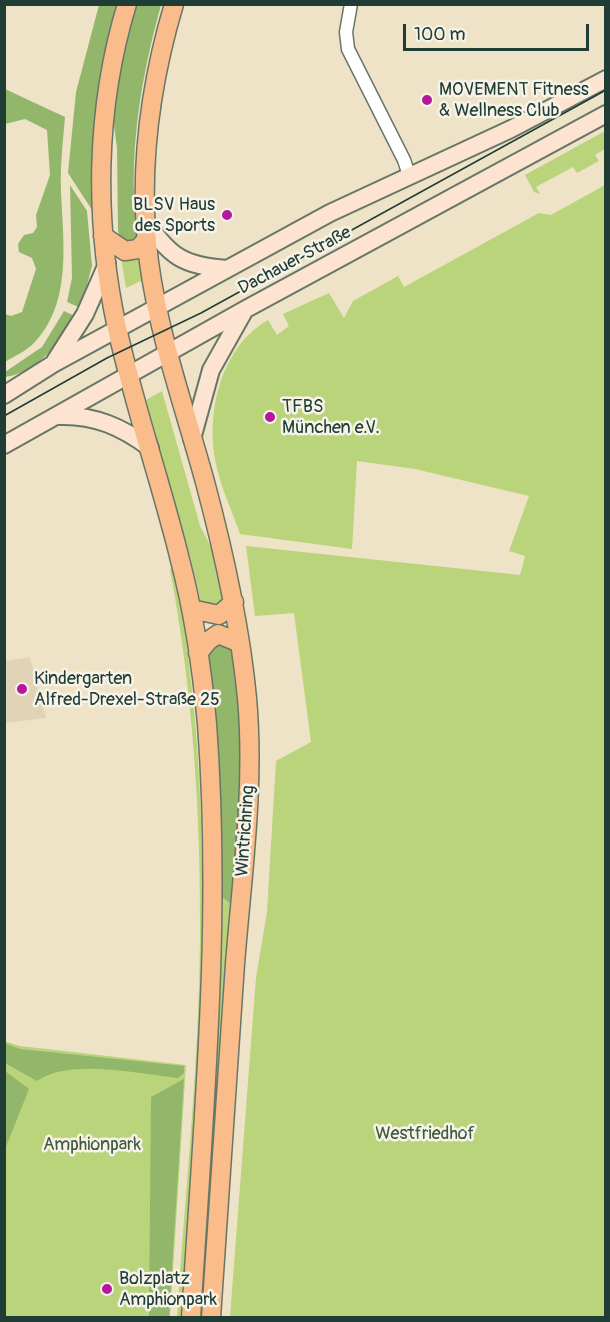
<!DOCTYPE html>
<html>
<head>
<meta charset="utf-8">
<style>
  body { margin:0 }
  #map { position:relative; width:610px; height:1322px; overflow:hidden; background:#eee3c7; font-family:Pangolin,sans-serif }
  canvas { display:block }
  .frame { position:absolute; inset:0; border:6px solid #1f3d34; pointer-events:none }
  .scale { position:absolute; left:403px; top:24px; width:186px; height:27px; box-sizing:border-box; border:3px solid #1f3d34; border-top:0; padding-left:8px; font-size:18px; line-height:21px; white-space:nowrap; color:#1f3d34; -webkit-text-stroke:4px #f7f3e8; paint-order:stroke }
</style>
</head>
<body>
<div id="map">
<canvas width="610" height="1322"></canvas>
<div class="frame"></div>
<div class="scale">100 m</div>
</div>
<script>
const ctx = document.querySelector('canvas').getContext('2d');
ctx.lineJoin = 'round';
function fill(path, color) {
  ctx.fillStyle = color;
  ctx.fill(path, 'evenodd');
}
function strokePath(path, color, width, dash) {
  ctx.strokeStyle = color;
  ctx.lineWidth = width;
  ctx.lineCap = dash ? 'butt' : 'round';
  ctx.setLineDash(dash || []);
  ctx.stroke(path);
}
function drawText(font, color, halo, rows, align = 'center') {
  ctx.font = font + ' Pangolin,sans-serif';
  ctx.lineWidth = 5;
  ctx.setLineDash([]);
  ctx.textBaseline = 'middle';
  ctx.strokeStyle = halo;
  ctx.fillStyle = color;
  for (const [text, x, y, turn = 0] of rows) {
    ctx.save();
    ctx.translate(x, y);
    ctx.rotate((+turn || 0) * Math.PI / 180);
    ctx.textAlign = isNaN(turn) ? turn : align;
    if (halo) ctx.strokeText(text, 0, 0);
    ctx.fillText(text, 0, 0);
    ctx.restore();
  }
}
fill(new Path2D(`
  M30,657L46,718L5,723V661Z`), '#e1d3b5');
fill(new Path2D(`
  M605,131V149L595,155L599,161L577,173L573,167L536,187L540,194L534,192L525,175Z
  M605,185V1317H230L256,978L267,912L276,761L311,742L294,613L255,616L246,546L520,575L525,556L509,551L529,496L415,469L357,461L352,549L240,534C232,510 219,484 215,459C206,410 222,346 268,320L277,335L289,326L283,314L329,293L344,318L353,301L398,276L404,287L539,213L551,215Z
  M121,258L140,260L143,280L126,288Z
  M162,391L200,526L212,549L223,598L217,608L201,602L190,556L146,400Z
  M174,568C222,816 198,1068 181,1318L177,1317C185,1192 199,1066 200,941C201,816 193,692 170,569Z
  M220,896L231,904L202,1317L198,1318Z
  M4,1041L20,1046L186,1065L170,1317H5Z`), '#b9d47a');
fill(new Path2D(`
  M99,5H117C96,72 90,140 92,210L68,173L76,92Z
  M136,5H161C144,67 132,130 134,196C134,211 141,232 133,245L121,240L118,231L117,148L113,117L120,67Z
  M5,89L65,117C63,141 60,166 61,191C63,242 73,305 32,345C24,352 13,357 5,362V314L11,316L22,312L36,269L32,258L19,252L18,244L24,235L33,233L37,227L36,215L50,175L47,130L25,119L5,124Z
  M70,185L87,211L92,266L81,308L67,302L72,278Z
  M64,311L77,317C59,342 37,373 5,377V372L42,347Z
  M214,642L231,647C248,732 239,819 231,904L220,896L207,652Z
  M4,1043L20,1049L184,1066V1073L178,1078C140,1074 69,1058 37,1081L5,1063Z
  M5,1071L29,1089L5,1149Z
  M184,1079L169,1317H149L151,1097Z`), '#92b66a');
const street = new Path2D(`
  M351,4L346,32L348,49L404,160L409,175`);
const secondary = new Path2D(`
  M145,220C169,256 183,266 227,269
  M55,361L85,314L107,264
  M4,395L53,364L330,213L511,129L606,79
  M60,416C95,415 122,427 150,448
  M192,439L211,370L243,313
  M4,445L246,309L606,114`);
const primary = new Path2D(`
  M127,4C95,109 94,221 117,328C134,406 161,482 180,560C194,613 202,669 207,724C222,922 203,1120 191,1318
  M174,4C149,88 138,175 149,262C159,337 185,409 205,482C224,553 240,624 247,698C255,787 242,875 235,964C226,1082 218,1200 211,1318
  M103,236L125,251L138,249L147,239
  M191,609L219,615L234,602
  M198,653L208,641L218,634L240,643`);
strokePath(street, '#677767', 15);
strokePath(secondary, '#677767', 20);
strokePath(primary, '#677767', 21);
strokePath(street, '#fff', 12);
strokePath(secondary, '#fde4d1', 16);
strokePath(primary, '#fabc8b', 18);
strokePath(new Path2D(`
  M4,416L107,358L201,313L606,90`), '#1f3d34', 1.5);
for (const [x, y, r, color] of [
  [427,100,6,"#b5179e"],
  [227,215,6,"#b5179e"],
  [270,417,6,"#b5179e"],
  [22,689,6,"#b5179e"],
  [107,1289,6,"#b5179e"]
]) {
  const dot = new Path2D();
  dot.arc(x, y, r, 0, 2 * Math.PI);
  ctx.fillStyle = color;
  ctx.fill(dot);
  strokePath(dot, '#f7f3e8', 2);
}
drawText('18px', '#1f3d34', '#f7f3e8', [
  ["MOVEMENT Fitness",439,90],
  ["& Wellness Club",439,111],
  ["BLSV Haus",215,205,"right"],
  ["des Sports",215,226,"right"],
  ["TFBS",282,407],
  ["München e.V.",282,428],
  ["Kindergarten",34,679],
  ["Alfred-Drexel-Straße 25",34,700],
  ["Bolzplatz",119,1279],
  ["Amphionpark",119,1300]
], 'left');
drawText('18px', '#1f3d34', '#f7f3e8', [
  ["Dachauer Straße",295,261,-28],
  ["Wintrichring",246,831,-86]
]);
drawText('18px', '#3e5b42', '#f7f3e8', [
  ["Westfriedhof",425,1134],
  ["Amphionpark",92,1145]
]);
</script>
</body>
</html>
